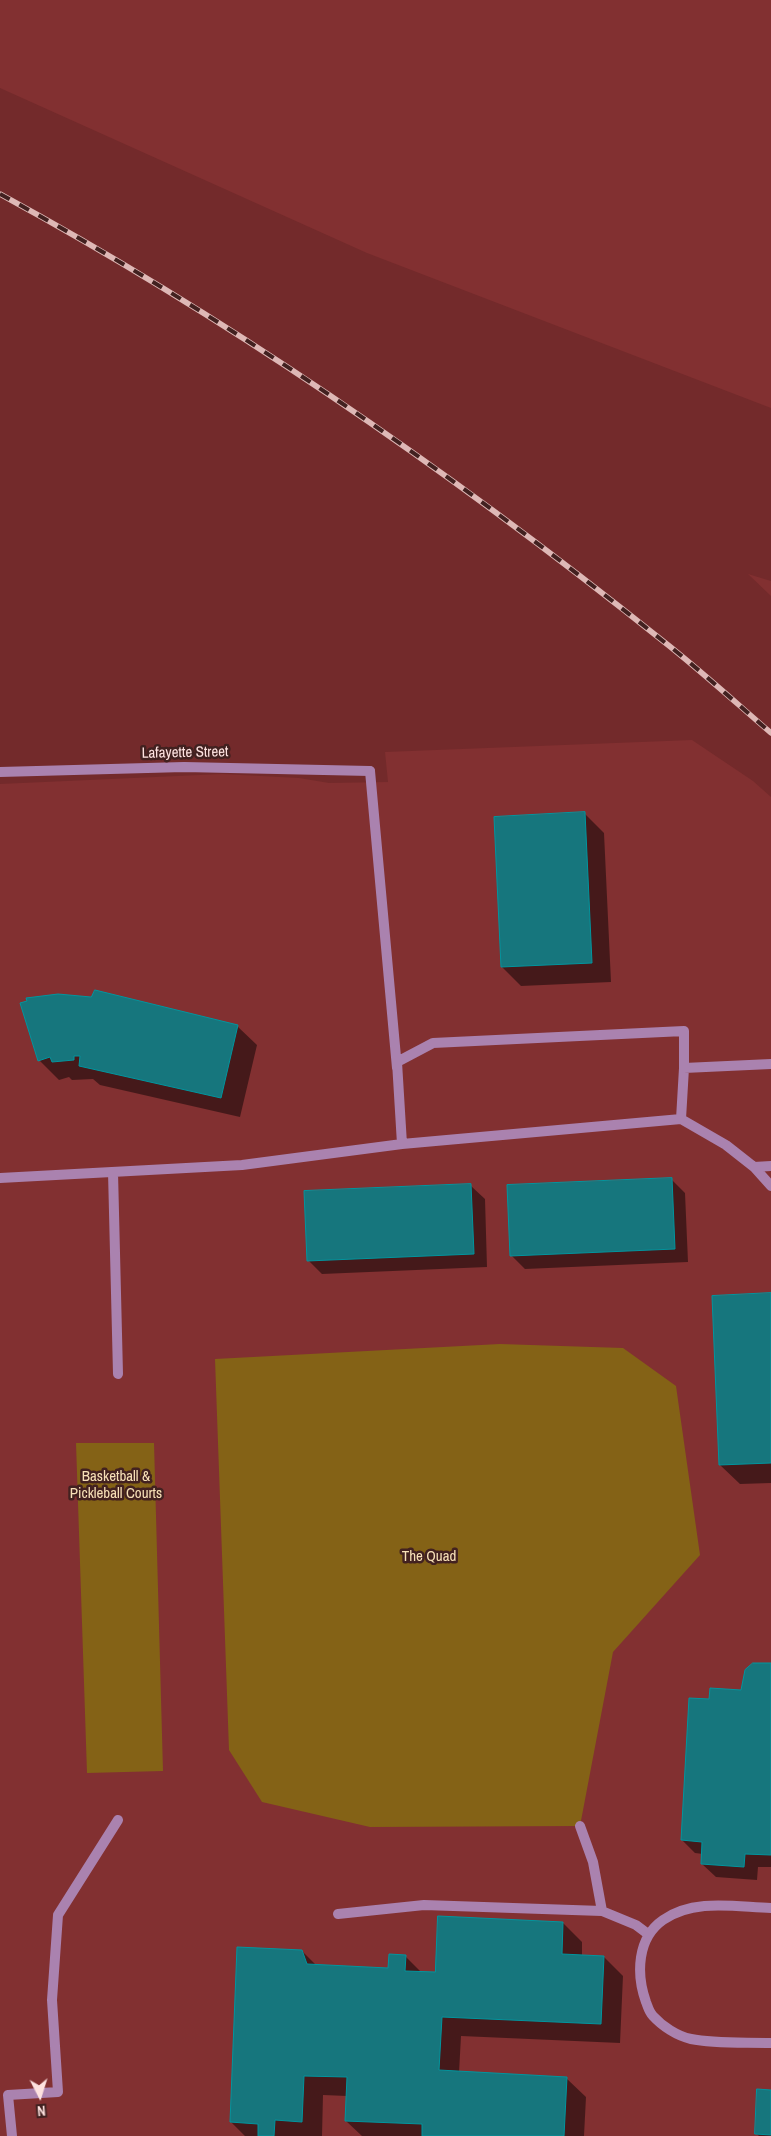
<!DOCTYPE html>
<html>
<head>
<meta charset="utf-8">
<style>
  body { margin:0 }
  #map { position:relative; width:771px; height:2136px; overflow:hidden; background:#732a2b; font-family:"Archivo Narrow",sans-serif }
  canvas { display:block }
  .north { position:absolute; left:15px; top:2071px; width:50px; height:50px; -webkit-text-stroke:4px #422120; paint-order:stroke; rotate:175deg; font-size:14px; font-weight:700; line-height:20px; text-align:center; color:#fee2e0 }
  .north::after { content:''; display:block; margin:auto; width:18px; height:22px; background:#fee2e0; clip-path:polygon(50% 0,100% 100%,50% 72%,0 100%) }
</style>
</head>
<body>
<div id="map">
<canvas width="771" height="2136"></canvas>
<div class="north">N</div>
</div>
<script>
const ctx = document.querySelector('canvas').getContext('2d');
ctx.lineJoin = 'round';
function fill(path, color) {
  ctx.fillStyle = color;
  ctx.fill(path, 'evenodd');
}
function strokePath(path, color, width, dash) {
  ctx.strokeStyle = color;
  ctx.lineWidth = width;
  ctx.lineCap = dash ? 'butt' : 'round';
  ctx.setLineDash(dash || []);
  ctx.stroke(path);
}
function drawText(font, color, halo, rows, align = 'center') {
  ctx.font = font + ' "Archivo Narrow",sans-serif';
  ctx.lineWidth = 5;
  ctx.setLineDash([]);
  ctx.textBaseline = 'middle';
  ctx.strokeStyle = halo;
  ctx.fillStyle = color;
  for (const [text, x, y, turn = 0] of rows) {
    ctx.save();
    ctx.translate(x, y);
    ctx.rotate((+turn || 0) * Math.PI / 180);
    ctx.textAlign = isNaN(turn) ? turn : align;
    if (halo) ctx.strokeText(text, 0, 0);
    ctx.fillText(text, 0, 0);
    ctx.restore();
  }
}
fill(new Path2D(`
  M0,0H771V408L367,253L0,88Z
  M748,574L771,581V596Z
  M692,740L753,781L771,797V2136H0V784L222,774L299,778L329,783L388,782L385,752Z`), '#823031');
fill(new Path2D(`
  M500,1344L623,1348L676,1386L700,1555L613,1652L580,1826L370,1827L262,1802L229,1750L215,1359Z
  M76,1443H154L163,1771L87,1773Z`), '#846216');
fill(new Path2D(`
  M585,814L604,833L611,982L521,986L502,967Z
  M22,1004L237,1026L257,1045L240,1117L100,1085L93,1079L72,1080L69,1077L59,1080L39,1060Z
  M672,1180L685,1193L688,1262L525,1269L511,1255Z
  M471,1186L485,1199L487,1267L322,1274L309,1261Z
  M771,1294V1483L740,1484L720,1465Z
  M771,1664V1867H758L757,1880L716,1877L702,1864L703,1854L695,1853L682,1840L710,1701L742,1691Z
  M563,1923L582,1942V1956L604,1957L623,1976L620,2043L461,2036L459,2073L566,2078L586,2097L584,2136H362L346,2121L347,2096L323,2095L322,2136H245L231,2122L302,1951L316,1965L389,1969L405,1956L422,1973L436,1974Z
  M771,2091V2136H759L756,2133Z`), '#0007');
const building = new Path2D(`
  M585,812L592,963L501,967L494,817Z
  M95,990L238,1025L221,1098L79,1066L80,1056H74V1060L52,1062L50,1057L38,1061L20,1003L27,1001L26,998L58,994L91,997Z
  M672,1178L675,1249L510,1256L507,1185Z
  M471,1184L474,1254L307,1261L304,1191Z
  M771,1293V1463L719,1465L712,1296Z
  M753,1663H771V1855L745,1854L744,1867L701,1864L702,1842L681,1840L689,1698L709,1699L710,1688L741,1690L745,1670Z
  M438,1916L563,1922L562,1954L604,1956L601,2024L442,2017L439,2070L567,2077L564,2136H422V2124L345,2121L347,2077L304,2076L302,2122L275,2120L274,2136H258V2124L230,2122L237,1947L302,1950L307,1964L388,1968L389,1954L406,1955L405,1971L435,1972Z
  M757,2089L771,2090V2135L755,2134Z`);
fill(building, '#16767d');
strokePath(building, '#02959e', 1);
strokePath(new Path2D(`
  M370,771L397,1068
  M681,1119L684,1068L771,1064
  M402,1144L397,1062L433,1043L684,1031V1068
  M754,1167L771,1166
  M113,1172L118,1374
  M0,1178L242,1165L402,1144L681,1119L726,1145L754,1167L771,1186
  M580,1826L593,1862L602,1911
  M771,1908C736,1907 694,1898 663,1920C637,1938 636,1974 646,2002C648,2007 649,2012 653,2016C662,2026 677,2036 691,2039C715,2044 746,2042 771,2043
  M338,1914L424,1905L602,1911L636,1925L648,1934
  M12,2136L8,2095L58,2092L52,2000L58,1915L118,1820`), '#aa82af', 10);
strokePath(new Path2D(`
  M0,772L184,767L370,771`), '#aa82af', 10);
const rail = new Path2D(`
  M0,194C235,322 454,474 663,641C700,670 735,702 771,733`);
strokePath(rail, '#deb8b6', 5.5);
strokePath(rail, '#422120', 4, [11]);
drawText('15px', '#fee2e0', '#422120', [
  ["Lafayette Street",185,753,-1]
]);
drawText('15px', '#f7e0b7', '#422120', [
  ["Basketball &",116,1477],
  ["Pickleball Courts",116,1494],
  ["The Quad",429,1557]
]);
</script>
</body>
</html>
